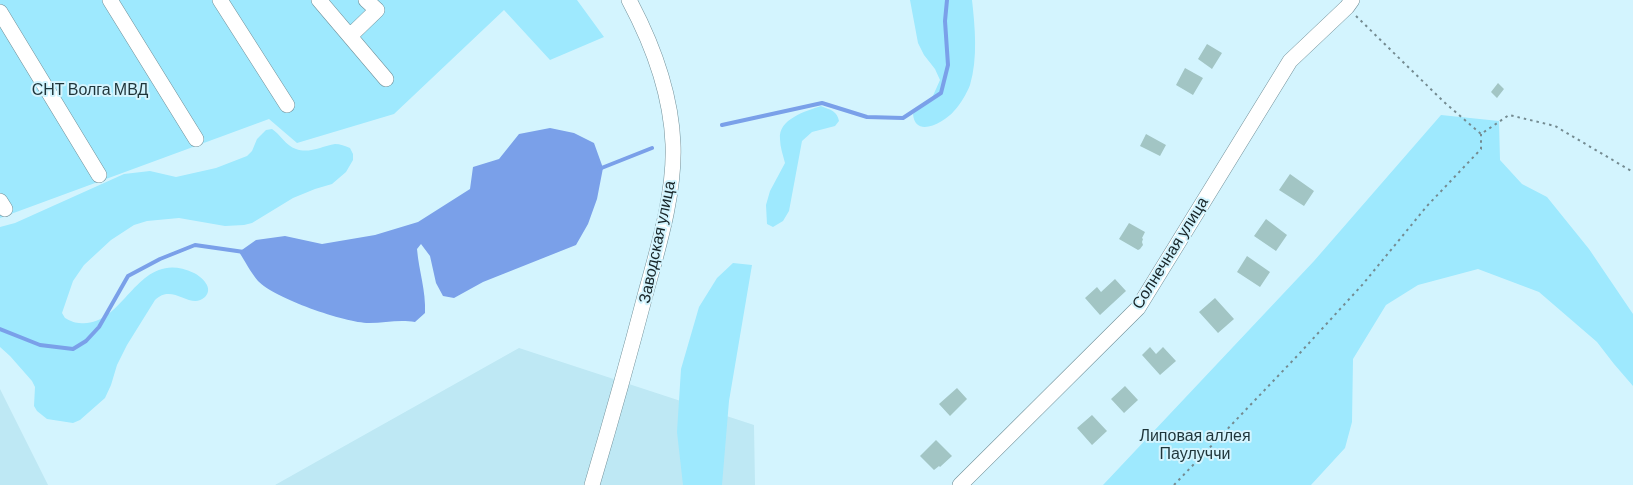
<!DOCTYPE html>
<html>
<head>
<meta charset="utf-8">
<style>
  body { margin:0 }
  canvas { display:block; background:#d3f4fe }
</style>
</head>
<body>
<canvas width="1633" height="485"></canvas>
<script>
const ctx = document.querySelector('canvas').getContext('2d');
ctx.lineJoin = 'round';
function fill(path, color) {
  ctx.fillStyle = color;
  ctx.fill(path, 'evenodd');
}
function strokePath(path, color, width, dash) {
  ctx.strokeStyle = color;
  ctx.lineWidth = width;
  ctx.lineCap = dash ? 'butt' : 'round';
  ctx.setLineDash(dash || []);
  ctx.stroke(path);
}
function drawText(font, color, halo, rows, align = 'center') {
  ctx.font = font + ' Barlow,sans-serif';
  ctx.lineWidth = 4;
  ctx.setLineDash([]);
  ctx.textBaseline = 'middle';
  ctx.strokeStyle = halo;
  ctx.fillStyle = color;
  for (const [text, x, y, turn = 0] of rows) {
    ctx.save();
    ctx.translate(x, y);
    ctx.rotate((+turn || 0) * Math.PI / 180);
    ctx.textAlign = isNaN(turn) ? turn : align;
    if (halo) ctx.strokeText(text, 0, 0);
    ctx.fillText(text, 0, 0);
    ctx.restore();
  }
}
fill(new Path2D(`
  M519,348L754,425L755,485H275Z
  M0,389L48,485H0Z`), '#bee8f4');
fill(new Path2D(`
  M0,0H577L604,37L550,60L504,10L394,114L297,143L269,119L0,218Z
  M910,0H972C975,27 978,58 970,85C967,93 960,105 954,111C945,122 915,139 913,114L932,98L940,80L935,69L924,55L918,43Z
  M821,106C831,110 837,111 839,121L835,126L812,132L802,141L789,211L783,221L773,227L767,224L766,205L770,191L785,163C783,155 780,147 780,139C778,119 806,111 821,106Z
  M1441,115L1499,121L1500,160L1522,184L1547,197L1589,249L1633,314V386L1614,364L1597,342L1539,292L1478,269L1418,285L1386,305L1353,359L1352,422L1345,448L1311,485H1103L1314,261Z
  M272,129C280,134 286,146 296,149C309,154 322,146 335,144C340,144 345,146 350,148L353,154V160L346,172L332,184L315,189L293,198L252,223L244,225L225,226L179,218L147,221L134,225L111,240L84,265L73,281L62,313L65,318C69,320 74,323 79,323C126,329 136,246 194,273C202,277 214,288 205,297C190,311 173,282 155,300L127,345L117,365L111,385L105,398L80,420L73,423L47,419L37,411L34,406L35,387L32,381L10,356L0,347V227L15,223L124,174L150,171L176,177L216,168L247,156L252,151L257,139L266,130Z
  M733,263L752,265L729,401L722,485H683L677,432L681,369L699,307L717,278Z`), '#9ee9fe');
fill(new Path2D(`
  M550,128L574,133L594,143L603,168L597,199L588,224L576,245L483,282L454,298L443,296L436,283L430,256L421,244L417,249C419,272 426,290 425,313L415,322C399,319 385,323 369,323C345,323 274,298 258,281C251,273 245,261 239,252L256,240L285,236L322,244L375,235L418,222L470,189L473,167L499,159L519,134Z`), '#7aa0e9');
strokePath(new Path2D(`
  M722,125L822,103L867,117L903,118L941,93L948,65L945,21L947,0
  M599,169L652,148
  M0,329L40,345L73,349L86,341L99,327L128,276L160,259L195,245L244,252`), '#7aa0e9', 4);
fill(new Path2D(`
  M1207,44L1222,53L1212,69L1198,59Z
  M1185,68L1203,78L1193,95L1176,85Z
  M1498,83L1504,89L1497,98L1491,92Z
  M1146,134L1166,145L1160,156L1140,146Z
  M1290,174L1314,191L1304,206L1279,190Z
  M1266,219L1287,235L1276,251L1254,236Z
  M1129,223L1145,232L1142,238L1143,239L1142,242L1143,245L1140,249L1138,250L1119,239Z
  M1247,256L1270,272L1260,287L1237,272Z
  M1115,279L1126,291L1100,315L1085,298L1097,287L1101,292Z
  M1215,298L1234,319L1218,333L1199,312Z
  M1150,347L1156,354L1163,347L1176,361L1160,375L1142,355Z
  M1125,386L1138,400L1124,413L1111,399Z
  M957,388L967,399L950,416L939,404Z
  M1092,415L1107,431L1092,445L1077,428Z
  M936,440L952,456L940,467L939,466L934,470L920,456Z`), '#a2c5c4');
const minor = new Path2D(`
  M110,0L196,139
  M220,0L287,105
  M319,0L386,79
  M0,12L99,175
  M350,36L377,10L366,0
  M0,201L5,209
  M592,485C611,421 629,357 646,292C659,245 675,192 673,144C671,94 652,43 629,0
  M960,485L1138,308L1290,61L1347,7L1352,0`);
strokePath(minor, '#719099', 16);
strokePath(new Path2D(`
  M1356,16L1444,102L1481,134L1509,115L1555,126L1633,172
  M1174,485L1299,354L1363,284L1427,206L1481,149V134`), '#748b91', 2, [2.5, 4]);
strokePath(minor, '#fff', 15);
drawText('16px', '#1f353a', '#d3f4fe', [
  ["СНТ Волга МВД",90,90],
  ["Липовая аллея",1195,436],
  ["Паулуччи",1195,454]
]);
drawText('16px', '#172427', '#d3f4fe', [
  ["Заводская улица",657,242,-78],
  ["Солнечная улица",1170,253,-58]
]);
</script>
</body>
</html>
